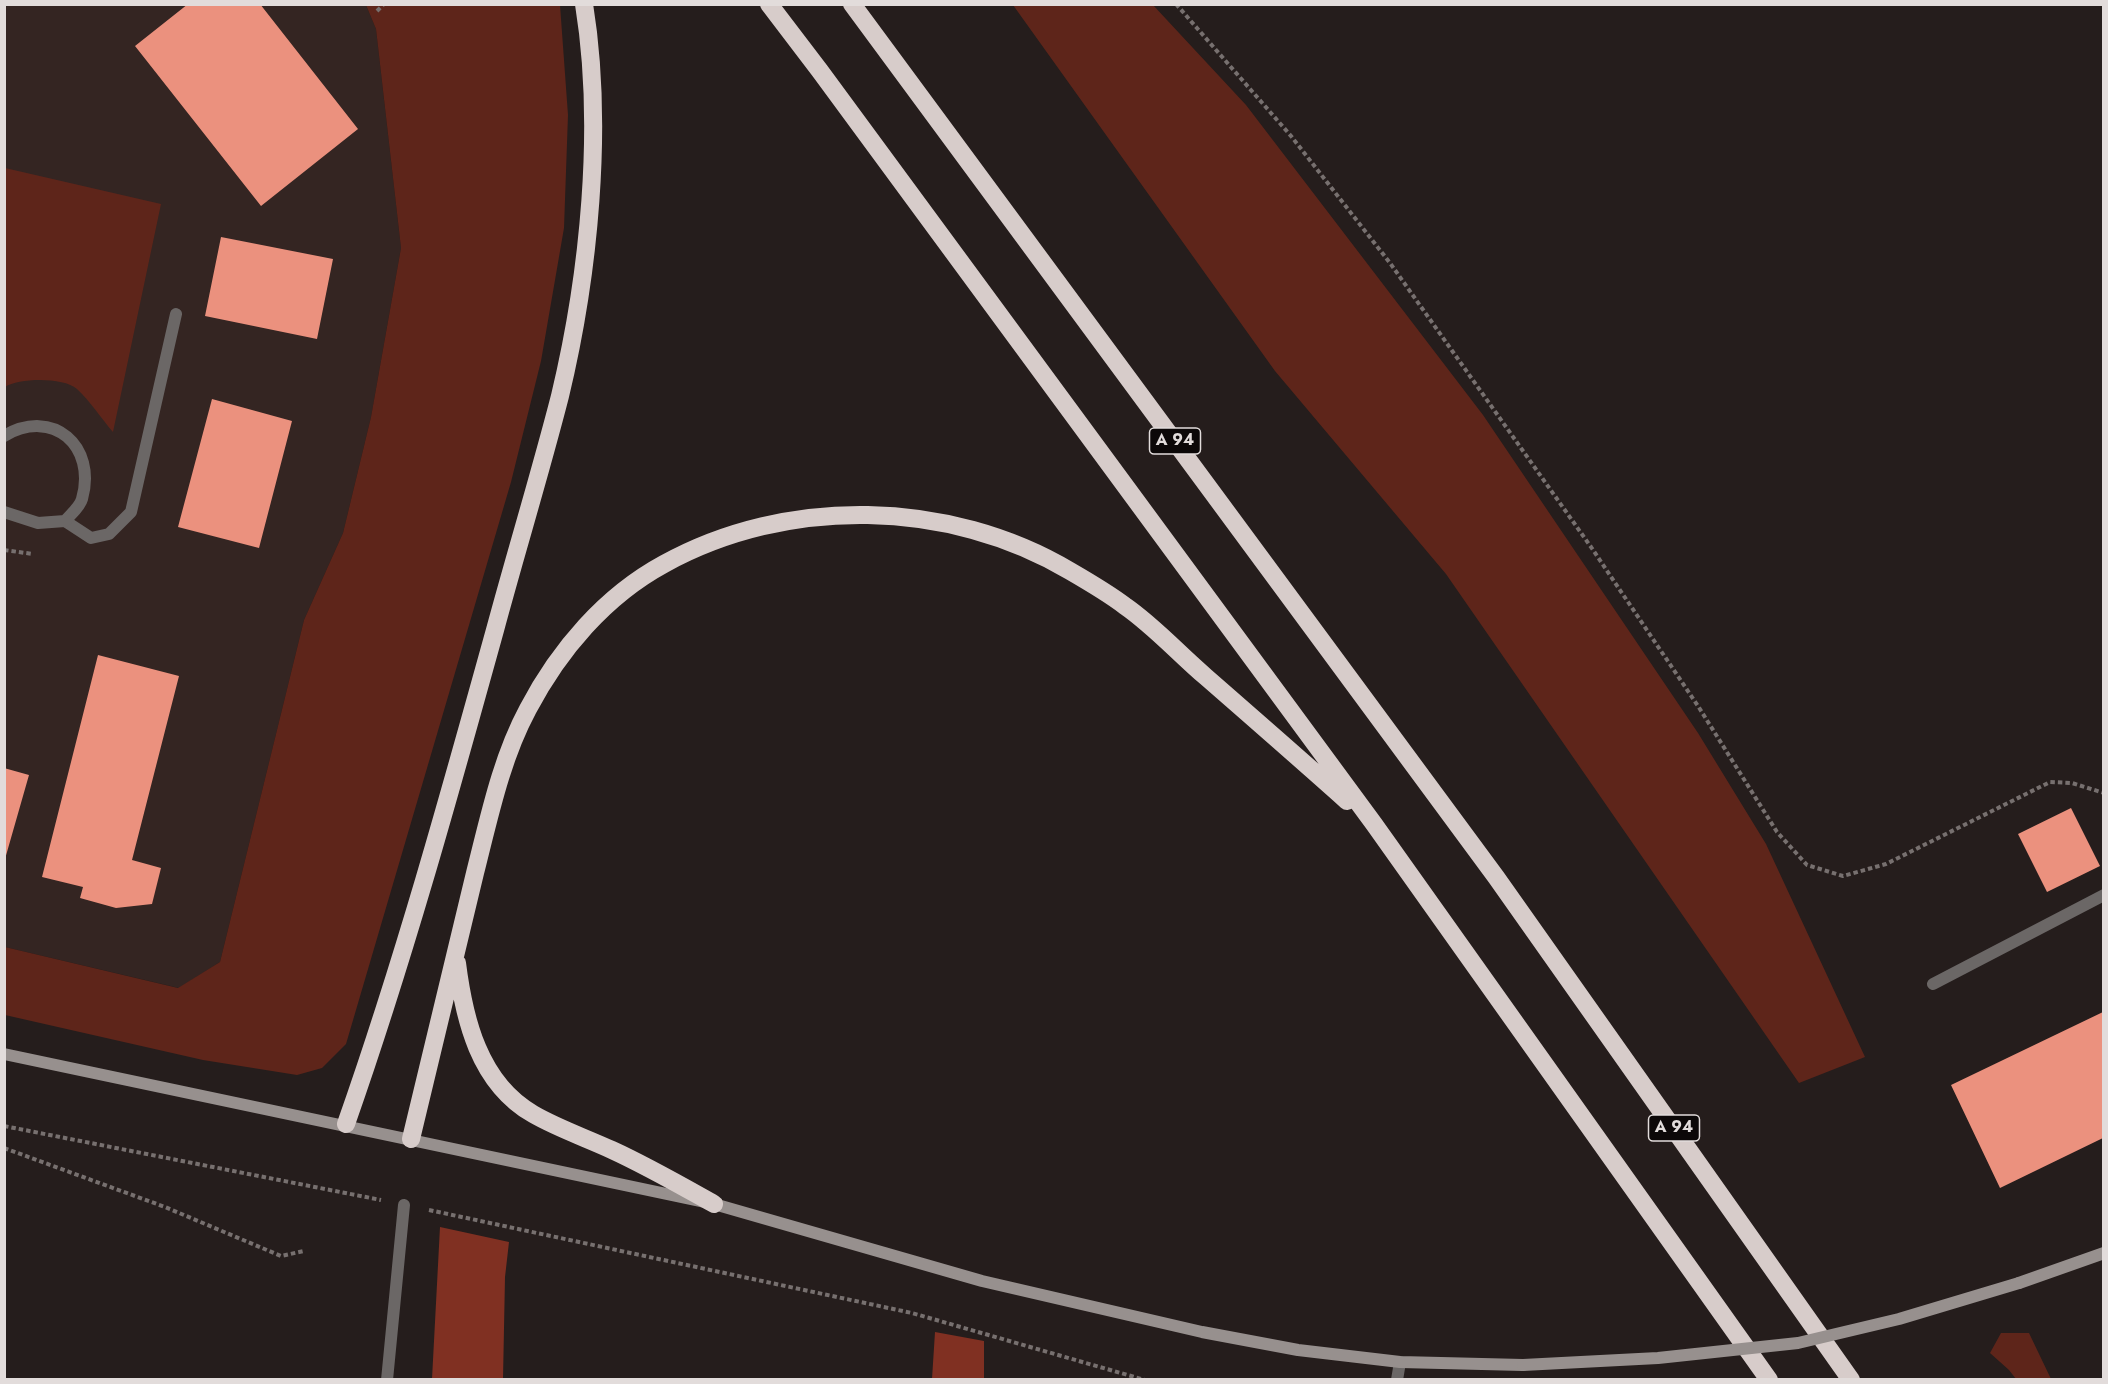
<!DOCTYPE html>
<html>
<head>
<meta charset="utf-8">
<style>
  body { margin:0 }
  #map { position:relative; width:2108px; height:1384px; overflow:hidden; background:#251d1c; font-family:Jost,sans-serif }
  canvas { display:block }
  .frame { position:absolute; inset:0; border:6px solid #e2dcdb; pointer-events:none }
</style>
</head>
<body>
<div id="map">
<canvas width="2108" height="1384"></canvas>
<div class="frame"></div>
</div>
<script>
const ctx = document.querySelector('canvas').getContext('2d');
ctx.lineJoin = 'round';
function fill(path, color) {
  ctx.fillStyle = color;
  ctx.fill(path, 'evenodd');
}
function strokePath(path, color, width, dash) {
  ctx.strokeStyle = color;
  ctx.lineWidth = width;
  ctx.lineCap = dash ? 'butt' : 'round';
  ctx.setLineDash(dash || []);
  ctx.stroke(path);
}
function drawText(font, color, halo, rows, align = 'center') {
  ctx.font = font + ' Jost,sans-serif';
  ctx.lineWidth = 6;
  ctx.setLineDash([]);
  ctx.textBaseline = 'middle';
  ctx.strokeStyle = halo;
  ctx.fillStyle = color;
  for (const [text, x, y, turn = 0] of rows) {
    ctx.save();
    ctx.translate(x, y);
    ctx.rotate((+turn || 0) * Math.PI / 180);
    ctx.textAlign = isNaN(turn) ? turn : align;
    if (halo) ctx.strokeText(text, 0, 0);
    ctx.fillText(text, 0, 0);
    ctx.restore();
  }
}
fill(new Path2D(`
  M5,5H366L376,29L401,248L371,417L343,533L304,620L220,962L179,988L5,947Z`), '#342522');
fill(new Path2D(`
  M366,5H560L568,115L564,228L541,361L511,482L346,1044L322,1068L297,1075L203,1060L5,1015V947L178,988L220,962L304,620L343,533L371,417L401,248L376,29Z
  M1013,5H1153L1246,105L1483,415L1698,733L1766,844L1865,1057L1799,1083L1446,574L1275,371Z
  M5,168L161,204L113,432C101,418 90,401 77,389C63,377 19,378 5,387Z
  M2001,1333H2029L2051,1379H2016L2009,1370L1990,1353Z`), '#5e251a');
fill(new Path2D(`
  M440,1227L509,1242L505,1277L503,1379H432Z
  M935,1332L984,1341V1379H932Z`), '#803022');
fill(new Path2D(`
  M188,4H260L358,129L261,206L135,46Z
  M221,237L333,259L317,339L205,316Z
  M212,399L292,421L259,548L178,527Z
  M98,655L179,676L132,860L161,868L152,904L116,908L80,898L83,887L42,877Z
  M4,768L29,775L5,859L4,858Z
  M2071,808L2100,866L2047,892L2018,834Z
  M2103,1012V1138L2000,1188L1951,1085Z`), '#eb917e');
strokePath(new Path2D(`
  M1176,4L1291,136L1390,263L1591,547L1698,706L1777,832L1807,865L1843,876L1886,864L2050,782L2072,783L2104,793
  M377,11L384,4
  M4,550L33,554
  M4,1126L381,1200
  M4,1148L165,1207L281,1256L304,1251
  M429,1210L912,1313L1145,1380`), '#77706f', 4, [4.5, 3]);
strokePath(new Path2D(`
  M65,521L91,538L109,534L131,512L176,314
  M1933,984L2104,895
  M387,1380L404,1205
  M1397,1380L1400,1362`), '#6b6766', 12);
strokePath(new Path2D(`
  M4,436C53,407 97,446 82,499C80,507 70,515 65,521L38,523L4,512`), '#6b6766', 12);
strokePath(new Path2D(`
  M4,1054L714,1204L982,1281L1202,1332L1298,1350L1400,1362L1523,1365
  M2019,1283L2104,1253`), '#97908e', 12);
strokePath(new Path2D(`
  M769,4L820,71L1374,824L1769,1380
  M852,4L1496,877L1851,1380
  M457,963C464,1019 479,1083 533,1114C557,1128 586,1138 612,1150C647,1166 680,1185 714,1204
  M346,1124C403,962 449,796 495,630C516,552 540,474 560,396C589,275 604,127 584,4
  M411,1139C432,1050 453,961 475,873C489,818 501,759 528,709C559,650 605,596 664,564C787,496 949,499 1070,571C1089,582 1108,593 1125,606C1154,626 1179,654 1206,677C1253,718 1300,759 1347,801`), '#d7ccca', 18);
strokePath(new Path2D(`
  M1523,1365L1658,1358L1798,1343L1899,1319L2019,1283`), '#97908e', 12);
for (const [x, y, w] of [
  [1175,441,51],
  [1674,1128,51]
]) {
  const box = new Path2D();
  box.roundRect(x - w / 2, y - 13, w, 26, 4.5);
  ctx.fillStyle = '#0c0808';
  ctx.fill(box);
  strokePath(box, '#e2dcdb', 1.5);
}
drawText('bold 16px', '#e2dcdb', null, [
  ["A 94",1175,441],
  ["A 94",1674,1128]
]);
</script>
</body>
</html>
